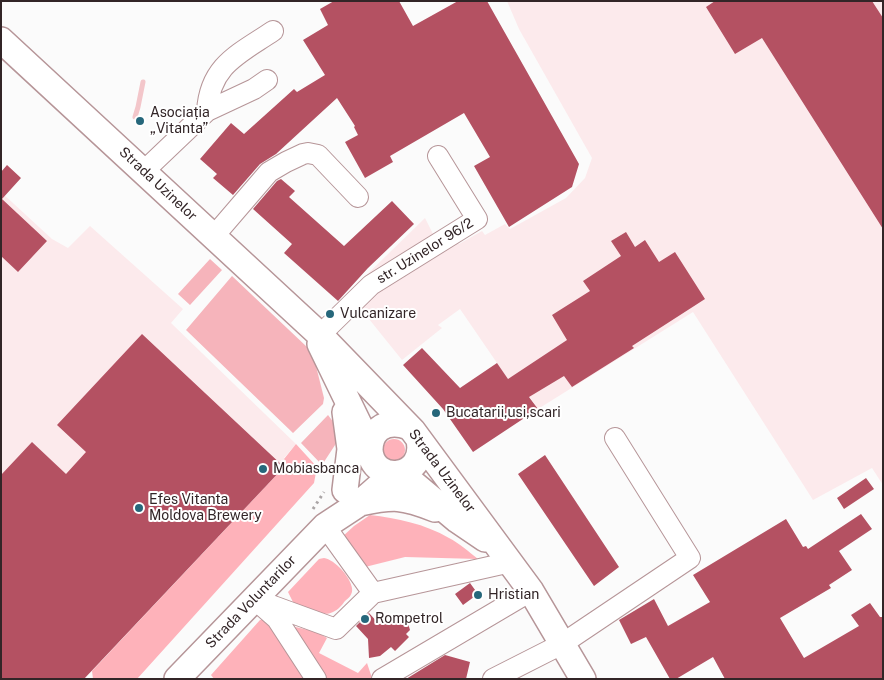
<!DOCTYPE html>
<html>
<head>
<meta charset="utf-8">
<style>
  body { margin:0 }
  #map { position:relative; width:884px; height:680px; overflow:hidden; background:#fbfbfb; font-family:"Public Sans",sans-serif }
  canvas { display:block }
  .frame { position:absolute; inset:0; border:2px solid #322527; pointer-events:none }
</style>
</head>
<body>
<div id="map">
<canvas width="884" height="680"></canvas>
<div class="frame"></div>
</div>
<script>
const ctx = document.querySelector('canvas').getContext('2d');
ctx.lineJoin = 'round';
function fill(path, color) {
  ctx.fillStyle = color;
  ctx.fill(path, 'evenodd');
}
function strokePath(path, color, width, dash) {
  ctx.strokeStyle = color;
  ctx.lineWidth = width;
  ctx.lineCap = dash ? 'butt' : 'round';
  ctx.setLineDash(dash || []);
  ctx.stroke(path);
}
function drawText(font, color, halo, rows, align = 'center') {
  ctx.font = font + ' "Public Sans",sans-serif';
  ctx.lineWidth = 4;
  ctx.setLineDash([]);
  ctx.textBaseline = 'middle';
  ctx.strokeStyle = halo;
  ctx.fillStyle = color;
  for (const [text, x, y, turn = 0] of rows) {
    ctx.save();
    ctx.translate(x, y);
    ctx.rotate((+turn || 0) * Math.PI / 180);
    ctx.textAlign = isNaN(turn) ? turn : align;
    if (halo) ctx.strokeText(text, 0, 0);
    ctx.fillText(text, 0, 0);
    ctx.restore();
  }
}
fill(new Path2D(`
  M507,1H882L883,485L872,468L813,500L693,312L538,409L515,375L508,379L460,309L438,325L442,328L402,360L348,293L425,218L433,234L446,226L459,244L482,231L485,235L505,224L510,229L566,198L585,178L592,158L519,29Z
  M1,192L52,239L68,248L90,226L183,309L171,323L296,444L284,458L286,461L80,679H1Z`), '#fceaec');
fill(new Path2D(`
  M383 450a11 11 0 1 1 22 0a11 11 0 1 1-22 0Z
  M296,444L317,467L314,483L137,679H93L92,671L284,467L283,466L286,461L284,459Z
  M370,515C397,518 425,524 449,538C459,543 469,552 478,559L405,557L361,568L342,537L354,526Z
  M324,558C335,560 350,576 352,588C353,594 349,598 345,601C342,605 338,610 333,612C322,618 303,608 293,602L288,592L319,559Z
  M260,620H271L309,679H214L211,675Z
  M287,625L317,632L327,638L319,653L358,673L367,663L372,678L322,679Z`), '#feb2ba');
fill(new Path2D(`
  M210,259L222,270L190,305L178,294Z
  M232,276L307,347L316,366L324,398L323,404L293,433L186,330Z
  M328,415L334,423L337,442L322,465L301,443Z`), '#f6b4bb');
strokePath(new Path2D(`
  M135,117L138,107L143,82`), '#f3c6ca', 5);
fill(new Path2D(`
  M334,1H399L413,26L458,1H487L579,164L572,187L509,227L474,166L490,157L464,113L390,156L393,162L365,178L345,142L358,135L354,127L355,126L337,98L276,154L260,164L233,195L213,178L217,174L200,159L231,123L244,134L294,89L297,92L325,75L303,40L328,25L320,9Z
  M715,1H872L883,18V229L762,38L735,54L706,7Z
  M7,165L21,178L2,199L47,241L18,272L1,256V172Z
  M281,179L295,191L289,197L344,246L392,201L414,224L368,268L338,301L284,253L292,244L253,209L277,181Z
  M626,232L635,247L645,240L659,262L675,252L705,299L632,346L634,348L572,387L564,376L529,397L538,409L473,452L443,409L403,365L422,348L460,388L497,363L508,379L567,340L552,315L590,291L583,281L621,256L611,241Z
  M142,334L284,467L84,679H1V475L32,442L66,474L86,452L57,425Z
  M545,455L619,567L594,586L518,474Z
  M866,478L874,489L844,509L837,498Z
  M861,514L872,529L839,551L852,570L829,585L831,588L780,618L804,658L859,626L851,615L870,603L880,617H883V679H725L713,657L676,679H670L646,637L631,644L619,620L654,599L668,626L710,602L693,575L786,519L803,547L806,546L808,549Z
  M470,583L478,594L463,605L455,594Z
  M369,613L379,624L406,617L410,630L406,634L409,637L395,651L391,647L380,656L369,658L368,639L356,626Z
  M445,655L470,662L466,679H406Z`), '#b45162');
const minor = new Path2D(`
  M207,111C210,65 239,54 273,31
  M144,171L207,111L254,89L267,80
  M214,236L269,172L286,162L303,154L308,153L318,155L358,197
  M320,335L371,285L477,219L438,156
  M373,593L511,562
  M254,599L336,629L373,593L325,526
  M261,605L277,619L316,679
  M382,679L531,591
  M493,679L562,644L690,558L615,438`);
const major = new Path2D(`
  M1,40L320,335L413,431L531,591L583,679
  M320,344L370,447
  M409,427C399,423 388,422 379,429C373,434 370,442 370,450C372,485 427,480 419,440
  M401,473L457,520L485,539
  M345,490L350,449L345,412
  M360,503C394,496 402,496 435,509
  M177,679L325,526L360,503L393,474`);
strokePath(minor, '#b69598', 22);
strokePath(major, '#b69598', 28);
strokePath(new Path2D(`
  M313,509L324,492`), '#aaa5a6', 3, [2.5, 4]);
strokePath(minor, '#fff', 20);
strokePath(major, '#fff', 25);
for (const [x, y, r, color] of [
  [140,121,5,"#26677b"],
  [330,314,5,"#26677b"],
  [436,413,5,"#26677b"],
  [263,469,5,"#26677b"],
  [139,508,5,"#26677b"],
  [478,595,5,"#26677b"],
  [365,619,5,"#26677b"]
]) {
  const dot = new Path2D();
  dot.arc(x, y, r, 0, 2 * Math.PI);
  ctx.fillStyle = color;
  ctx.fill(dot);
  strokePath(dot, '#fff', 2);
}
drawText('14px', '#322527', '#fff', [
  ["Asociația",150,113],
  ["„Vitanta”",150,129],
  ["Vulcanizare",340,314],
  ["Bucatarii,usi,scari",446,413],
  ["Mobiasbanca",273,469],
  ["Efes Vitanta",149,500],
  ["Moldova Brewery",149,516],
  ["Hristian",488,595],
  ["Rompetrol",375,619]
], 'left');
drawText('14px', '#322527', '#fff', [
  ["Strada Uzinelor",158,184,43],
  ["str. Uzinelor 96/2",425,251,-32],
  ["Strada Uzinelor",442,471,53],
  ["Strada Voluntarilor",251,602,-46]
]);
</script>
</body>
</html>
